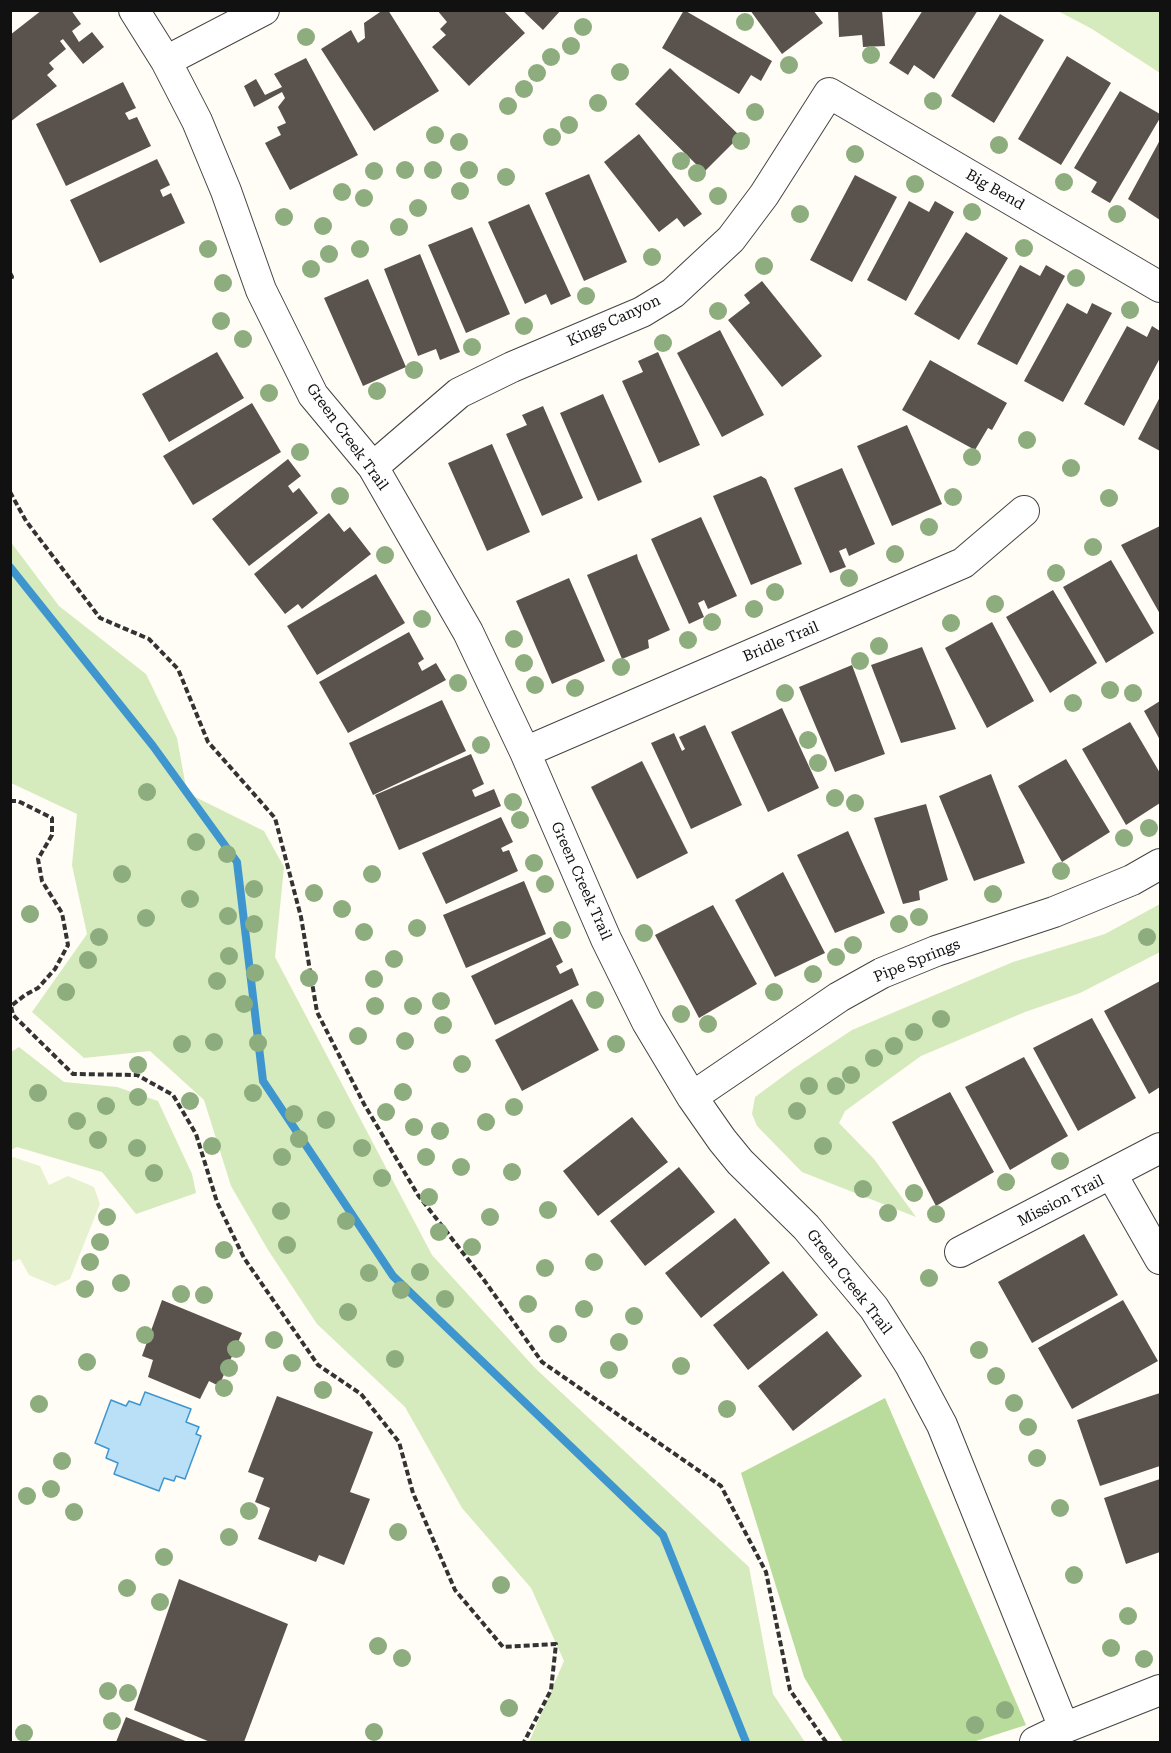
<!DOCTYPE html>
<html>
<head>
<meta charset="utf-8">
<style>
  body { margin:0 }
  #map { position:relative; width:1171px; height:1753px; overflow:hidden; background:#fffdf5; font-family:"Roboto Serif",serif }
  canvas { display:block }
  .frame { position:absolute; inset:0; border:12px solid #111; pointer-events:none }
</style>
</head>
<body>
<div id="map">
<canvas width="1171" height="1753"></canvas>
<div class="frame"></div>
</div>
<script>
const ctx = document.querySelector('canvas').getContext('2d');
ctx.lineJoin = 'round';
function fill(path, color) {
  ctx.fillStyle = color;
  ctx.fill(path, 'evenodd');
}
function strokePath(path, color, width, dash) {
  ctx.strokeStyle = color;
  ctx.lineWidth = width;
  ctx.lineCap = dash ? 'butt' : 'round';
  ctx.setLineDash(dash || []);
  ctx.stroke(path);
}
function drawText(font, color, halo, rows, align = 'center') {
  ctx.font = font + ' "Roboto Serif",serif';
  ctx.lineWidth = 6;
  ctx.setLineDash([]);
  ctx.textBaseline = 'middle';
  ctx.strokeStyle = halo;
  ctx.fillStyle = color;
  for (const [text, x, y, turn = 0] of rows) {
    ctx.save();
    ctx.translate(x, y);
    ctx.rotate((+turn || 0) * Math.PI / 180);
    ctx.textAlign = isNaN(turn) ? turn : align;
    if (halo) ctx.strokeText(text, 0, 0);
    ctx.fillText(text, 0, 0);
    ctx.restore();
  }
}
fill(new Path2D(`
  M1058,11H1160V73L1092,29Z
  M10,541L59,606L146,674L177,738L187,793L264,831L284,867L275,957L432,1255L535,1368L749,1567L773,1694L805,1742H529L564,1661L531,1588L462,1508L405,1407L317,1324L268,1250L231,1186L204,1100L150,1051L84,1058L32,1012L87,934L72,865L77,814L11,783Z
  M1160,904V952L1080,993L1025,1012L921,1056L845,1111L839,1123L874,1159L916,1217L802,1172L757,1126L752,1114L755,1097L793,1069L852,1030L1013,962L1105,934Z
  M19,1047L64,1082L117,1087L158,1101L192,1174L196,1193L136,1214L102,1172L17,1147L11,1150V1052Z`), '#d5ebbd');
fill(new Path2D(`
  M885,1398L1026,1725L973,1742H843L804,1677L741,1473Z`), '#b9dc9c');
fill(new Path2D(`
  M13,1157L40,1166L49,1185L68,1176L94,1187L100,1204L70,1279L55,1286L29,1275L20,1259L11,1262L10,1159Z`), '#e6f2cf');
const water = new Path2D(`
  M145,1392L191,1409L186,1422L199,1427L196,1434L201,1436L185,1479L176,1476L174,1481L164,1478L159,1491L114,1474L118,1463L106,1458L109,1449L95,1443L111,1400L126,1406L129,1401L140,1405Z`);
fill(water, '#b9e0f7');
strokePath(water, '#3f96cf', 1.5);
strokePath(new Path2D(`
  M10,567L153,746L237,862L263,1081L393,1276L663,1535L746,1742`), '#3f96cf', 8);
fill(new Path2D(`
  M42,10H71L81,24L72,31L79,42L92,32L104,47L83,64L63,39L60,41L66,49L49,63L54,69L47,75L57,86L10,122V35Z
  M383,10H388L439,91L374,131L321,49L351,30L358,43L365,38L364,23Z
  M437,10H503L525,33L469,86L432,47L446,35L440,29L447,22Z
  M522,10H561L543,30Z
  M684,10L772,61L761,81L751,75L739,94L662,48Z
  M750,10H813L823,23L782,54Z
  M838,10H882L885,46L863,47L862,35L839,37Z
  M923,10H978L934,79L914,65L908,75L889,63Z
  M1000,14L1044,40L994,123L951,96Z
  M1067,56L1111,83L1061,165L1018,139Z
  M306,58L358,155L290,190L265,143L281,135L277,127L286,123L278,107L285,98L282,92L254,107L244,86L256,79L265,95L282,87L274,74Z
  M670,68L740,136L704,172L635,104Z
  M123,82L136,108L125,113L129,120L137,117L151,146L66,186L36,124Z
  M1120,91L1160,114V118L1110,203L1091,192L1097,182L1074,168Z
  M639,134L702,214L684,227L677,218L659,232L604,162Z
  M1160,140V220L1128,199Z
  M157,159L170,185L160,190L163,197L171,193L185,223L100,263L70,200Z
  M589,174L627,262L584,281L545,193Z
  M855,175L897,197L852,282L810,260Z
  M909,201L929,212L935,201L954,212L906,301L867,280Z
  M529,204L571,296L551,305L546,294L525,304L488,222Z
  M472,227L510,314L466,333L428,245Z
  M966,232L1008,258L959,340L914,314Z
  M420,254L460,352L440,360L436,349L418,356L384,269Z
  M1020,265L1040,276L1046,265L1065,276L1017,365L977,344Z
  M368,279L406,367L363,386L324,298Z
  M762,281L822,356L782,387L728,320L750,303L744,295Z
  M1067,303L1087,314L1092,303L1112,313L1063,402L1024,381Z
  M1127,326L1147,337L1152,326L1160,331V358L1124,426L1084,404Z
  M720,330L764,415L722,437L677,353Z
  M217,352L244,398L169,442L142,394Z
  M658,352L700,445L659,463L622,381L643,372L638,361Z
  M930,360L1007,403L992,430L988,428L975,450L902,410Z
  M603,394L642,482L598,501L560,413Z
  M1160,397V451L1138,439Z
  M252,403L281,452L193,505L163,456Z
  M543,406L583,498L542,516L506,434L527,425L522,415Z
  M907,425L942,504L892,526L857,446Z
  M492,444L530,532L487,551L448,463Z
  M288,459L301,476L288,486L293,493L299,488L318,513L249,566L212,519Z
  M842,468L875,544L849,556L846,548L839,551L846,567L830,573L794,488Z
  M761,476L766,479L802,564L751,585L713,496Z
  M329,513L344,532L350,527L371,554L302,609L298,604L285,614L254,574Z
  M701,517L737,596L708,609L704,600L698,603L704,617L689,624L651,539Z
  M1160,526V614L1121,545Z
  M637,554L638,559L670,630L648,640L649,648L622,659L587,575Z
  M1111,560L1154,633L1106,663L1063,587Z
  M376,574L405,623L317,675L287,626Z
  M569,578L605,661L552,684L516,601Z
  M1053,590L1097,663L1050,693L1006,617Z
  M992,622L1034,701L987,728L945,648Z
  M409,632L424,659L418,663L422,671L436,663L446,680L348,733L319,682Z
  M922,647L956,729L901,743L871,665Z
  M852,665L885,754L835,772L799,687Z
  M442,700L466,751L373,795L349,743Z
  M1160,701V740L1144,711Z
  M782,708L819,788L768,812L731,732Z
  M1130,722L1160,773V803L1126,825L1082,749Z
  M705,725L742,805L691,829L651,743L674,733L682,751L685,749L679,737Z
  M471,754L484,784L472,790L475,797L494,789L501,806L399,850L375,795Z
  M1066,759L1110,832L1062,862L1018,786Z
  M642,761L688,853L637,879L591,787Z
  M991,774L1025,863L974,881L939,796Z
  M926,804L948,880L919,891L920,900L903,904L874,818Z
  M501,817L513,842L501,848L503,852L509,850L518,871L446,904L422,853Z
  M848,831L885,913L835,933L797,855Z
  M783,872L825,953L775,977L735,900Z
  M524,881L546,934L466,968L443,915Z
  M713,905L757,984L699,1018L655,935Z
  M551,937L563,962L556,966L560,974L572,968L579,985L495,1025L471,976Z
  M1160,981V1087L1149,1094L1104,1011Z
  M572,999L599,1050L522,1091L495,1040Z
  M1092,1018L1136,1098L1078,1131L1033,1048Z
  M1024,1057L1068,1136L1010,1170L965,1087Z
  M950,1092L994,1172L936,1206L892,1122Z
  M632,1117L668,1162L598,1216L563,1171Z
  M679,1167L715,1212L645,1266L610,1221Z
  M735,1218L770,1263L701,1318L665,1273Z
  M1084,1234L1118,1295L1032,1343L998,1282Z
  M783,1271L818,1315L748,1370L713,1325Z
  M162,1300L242,1333L219,1386L209,1381L200,1399L148,1377L153,1360L142,1356Z
  M1123,1300L1158,1361L1072,1409L1038,1348Z
  M827,1331L862,1376L793,1431L758,1386Z
  M1160,1393V1466L1100,1486L1077,1420Z
  M277,1396L373,1432L350,1492L370,1499L344,1565L319,1555L316,1562L258,1539L270,1508L255,1502L264,1478L248,1472Z
  M1160,1479V1552L1126,1564L1104,1498Z
  M179,1579L288,1624L244,1742H210L134,1710Z
  M126,1717L188,1742H116Z`), '#5a524d');
const minor = new Path2D(`
  M134,10L166,61L197,121L226,191L261,290L313,395L373,467L468,632L525,752L606,939L647,1022L692,1097L722,1140L740,1162L806,1227L874,1308L910,1365L942,1425L1064,1728
  M166,61L264,10
  M373,467L459,393L512,367L642,312L673,293L731,239L764,195L829,93L1160,287
  M525,752L963,563L1024,511
  M692,1097L839,997L882,973L936,951L1054,912L1132,880L1160,864
  M1112,1175L1160,1259
  M960,1252L1160,1148
  M1035,1742L1064,1728L1160,1690`);
strokePath(minor, '#444', 32);
strokePath(new Path2D(`
  M10,273L12,277L10,281
  M10,492L26,521L100,618L149,639L178,669L208,742L275,818L301,917L317,1012L364,1104L418,1195L484,1280L542,1362L721,1486L766,1572L790,1690L826,1742
  M10,801H18L52,818V835L38,859L42,881L62,913L68,945L55,969L38,988L25,995L11,1006L13,1015L73,1074L137,1075L173,1095L196,1134L217,1202L244,1258L318,1365L361,1394L399,1442L413,1493L455,1590L503,1647L556,1644L551,1690L524,1742`), '#333', 4, [6, 3]);
strokePath(minor, '#fff', 30);
ctx.fillStyle = '#8dad7f';
for (const [x, y] of [
  [745,22],
  [583,27],
  [306,37],
  [571,46],
  [871,55],
  [551,57],
  [789,65],
  [620,72],
  [537,73],
  [524,89],
  [933,101],
  [598,103],
  [508,106],
  [755,112],
  [569,125],
  [435,135],
  [552,137],
  [741,141],
  [459,142],
  [999,145],
  [855,154],
  [681,161],
  [405,170],
  [433,170],
  [469,170],
  [374,171],
  [697,173],
  [506,177],
  [1064,182],
  [915,184],
  [460,191],
  [342,192],
  [718,196],
  [364,198],
  [418,208],
  [972,212],
  [800,214],
  [1117,214],
  [284,217],
  [323,226],
  [399,227],
  [1024,248],
  [208,249],
  [360,249],
  [329,254],
  [652,257],
  [764,266],
  [311,269],
  [1076,278],
  [223,283],
  [586,296],
  [1130,310],
  [718,311],
  [221,321],
  [524,326],
  [243,339],
  [663,343],
  [472,347],
  [414,370],
  [377,391],
  [269,393],
  [1027,440],
  [300,452],
  [972,457],
  [1071,468],
  [340,496],
  [953,497],
  [1109,498],
  [929,527],
  [1093,547],
  [895,554],
  [385,555],
  [1056,573],
  [849,578],
  [775,592],
  [995,604],
  [754,609],
  [422,619],
  [712,622],
  [951,623],
  [514,639],
  [688,640],
  [879,646],
  [860,661],
  [524,663],
  [621,667],
  [458,683],
  [535,685],
  [575,688],
  [1110,690],
  [785,693],
  [1133,693],
  [1073,703],
  [808,740],
  [481,745],
  [818,763],
  [147,792],
  [835,798],
  [513,802],
  [855,803],
  [520,820],
  [1149,828],
  [1124,838],
  [196,842],
  [227,854],
  [534,863],
  [1061,871],
  [122,874],
  [372,874],
  [545,884],
  [254,889],
  [314,893],
  [993,894],
  [190,899],
  [342,909],
  [30,914],
  [228,916],
  [919,917],
  [146,918],
  [254,924],
  [899,924],
  [417,928],
  [562,930],
  [364,932],
  [644,933],
  [99,937],
  [1147,937],
  [853,945],
  [229,956],
  [836,957],
  [394,959],
  [88,960],
  [255,973],
  [813,974],
  [309,978],
  [374,979],
  [217,981],
  [66,992],
  [774,992],
  [595,1000],
  [441,1001],
  [244,1004],
  [375,1006],
  [413,1006],
  [681,1014],
  [941,1019],
  [708,1024],
  [443,1025],
  [914,1032],
  [358,1036],
  [405,1041],
  [214,1042],
  [258,1043],
  [182,1044],
  [616,1044],
  [894,1046],
  [874,1058],
  [462,1064],
  [138,1065],
  [851,1075],
  [809,1086],
  [836,1086],
  [403,1092],
  [38,1093],
  [253,1093],
  [138,1097],
  [190,1101],
  [106,1106],
  [514,1107],
  [797,1111],
  [386,1112],
  [294,1114],
  [326,1120],
  [77,1121],
  [486,1122],
  [414,1127],
  [440,1131],
  [299,1139],
  [98,1140],
  [212,1146],
  [823,1146],
  [137,1148],
  [362,1148],
  [282,1157],
  [426,1157],
  [1060,1161],
  [461,1167],
  [512,1172],
  [154,1173],
  [382,1178],
  [1006,1182],
  [863,1189],
  [914,1193],
  [429,1197],
  [548,1210],
  [281,1211],
  [888,1213],
  [936,1214],
  [107,1217],
  [490,1217],
  [346,1221],
  [439,1232],
  [100,1242],
  [287,1245],
  [472,1247],
  [224,1250],
  [90,1262],
  [594,1262],
  [545,1268],
  [420,1272],
  [369,1273],
  [929,1278],
  [121,1283],
  [85,1289],
  [401,1290],
  [181,1294],
  [204,1295],
  [445,1299],
  [528,1304],
  [584,1309],
  [348,1312],
  [634,1316],
  [558,1334],
  [145,1335],
  [274,1340],
  [619,1342],
  [236,1349],
  [979,1350],
  [395,1359],
  [87,1362],
  [292,1363],
  [681,1366],
  [229,1368],
  [609,1370],
  [996,1376],
  [224,1388],
  [323,1390],
  [1014,1403],
  [39,1404],
  [727,1409],
  [1028,1427],
  [1037,1458],
  [62,1461],
  [51,1489],
  [27,1496],
  [1060,1508],
  [249,1511],
  [74,1512],
  [398,1532],
  [229,1537],
  [164,1557],
  [1074,1575],
  [501,1585],
  [127,1588],
  [160,1602],
  [1128,1616],
  [378,1646],
  [1111,1648],
  [402,1658],
  [1144,1659],
  [108,1691],
  [128,1693],
  [509,1708],
  [1005,1710],
  [112,1721],
  [975,1725],
  [374,1732],
  [24,1733]
]) {
  ctx.beginPath();
  ctx.arc(x, y, 9, 0, 2 * Math.PI);
  ctx.fill();
}
drawText('15px', '#111', '#fff', [
  ["Big Bend",995,190,30],
  ["Kings Canyon",614,321,-25],
  ["Green Creek Trail",347,437,54],
  ["Bridle Trail",781,642,-23],
  ["Green Creek Trail",581,881,66],
  ["Pipe Springs",917,961,-22],
  ["Mission Trail",1061,1201,-27],
  ["Green Creek Trail",849,1282,52]
]);
</script>
</body>
</html>
